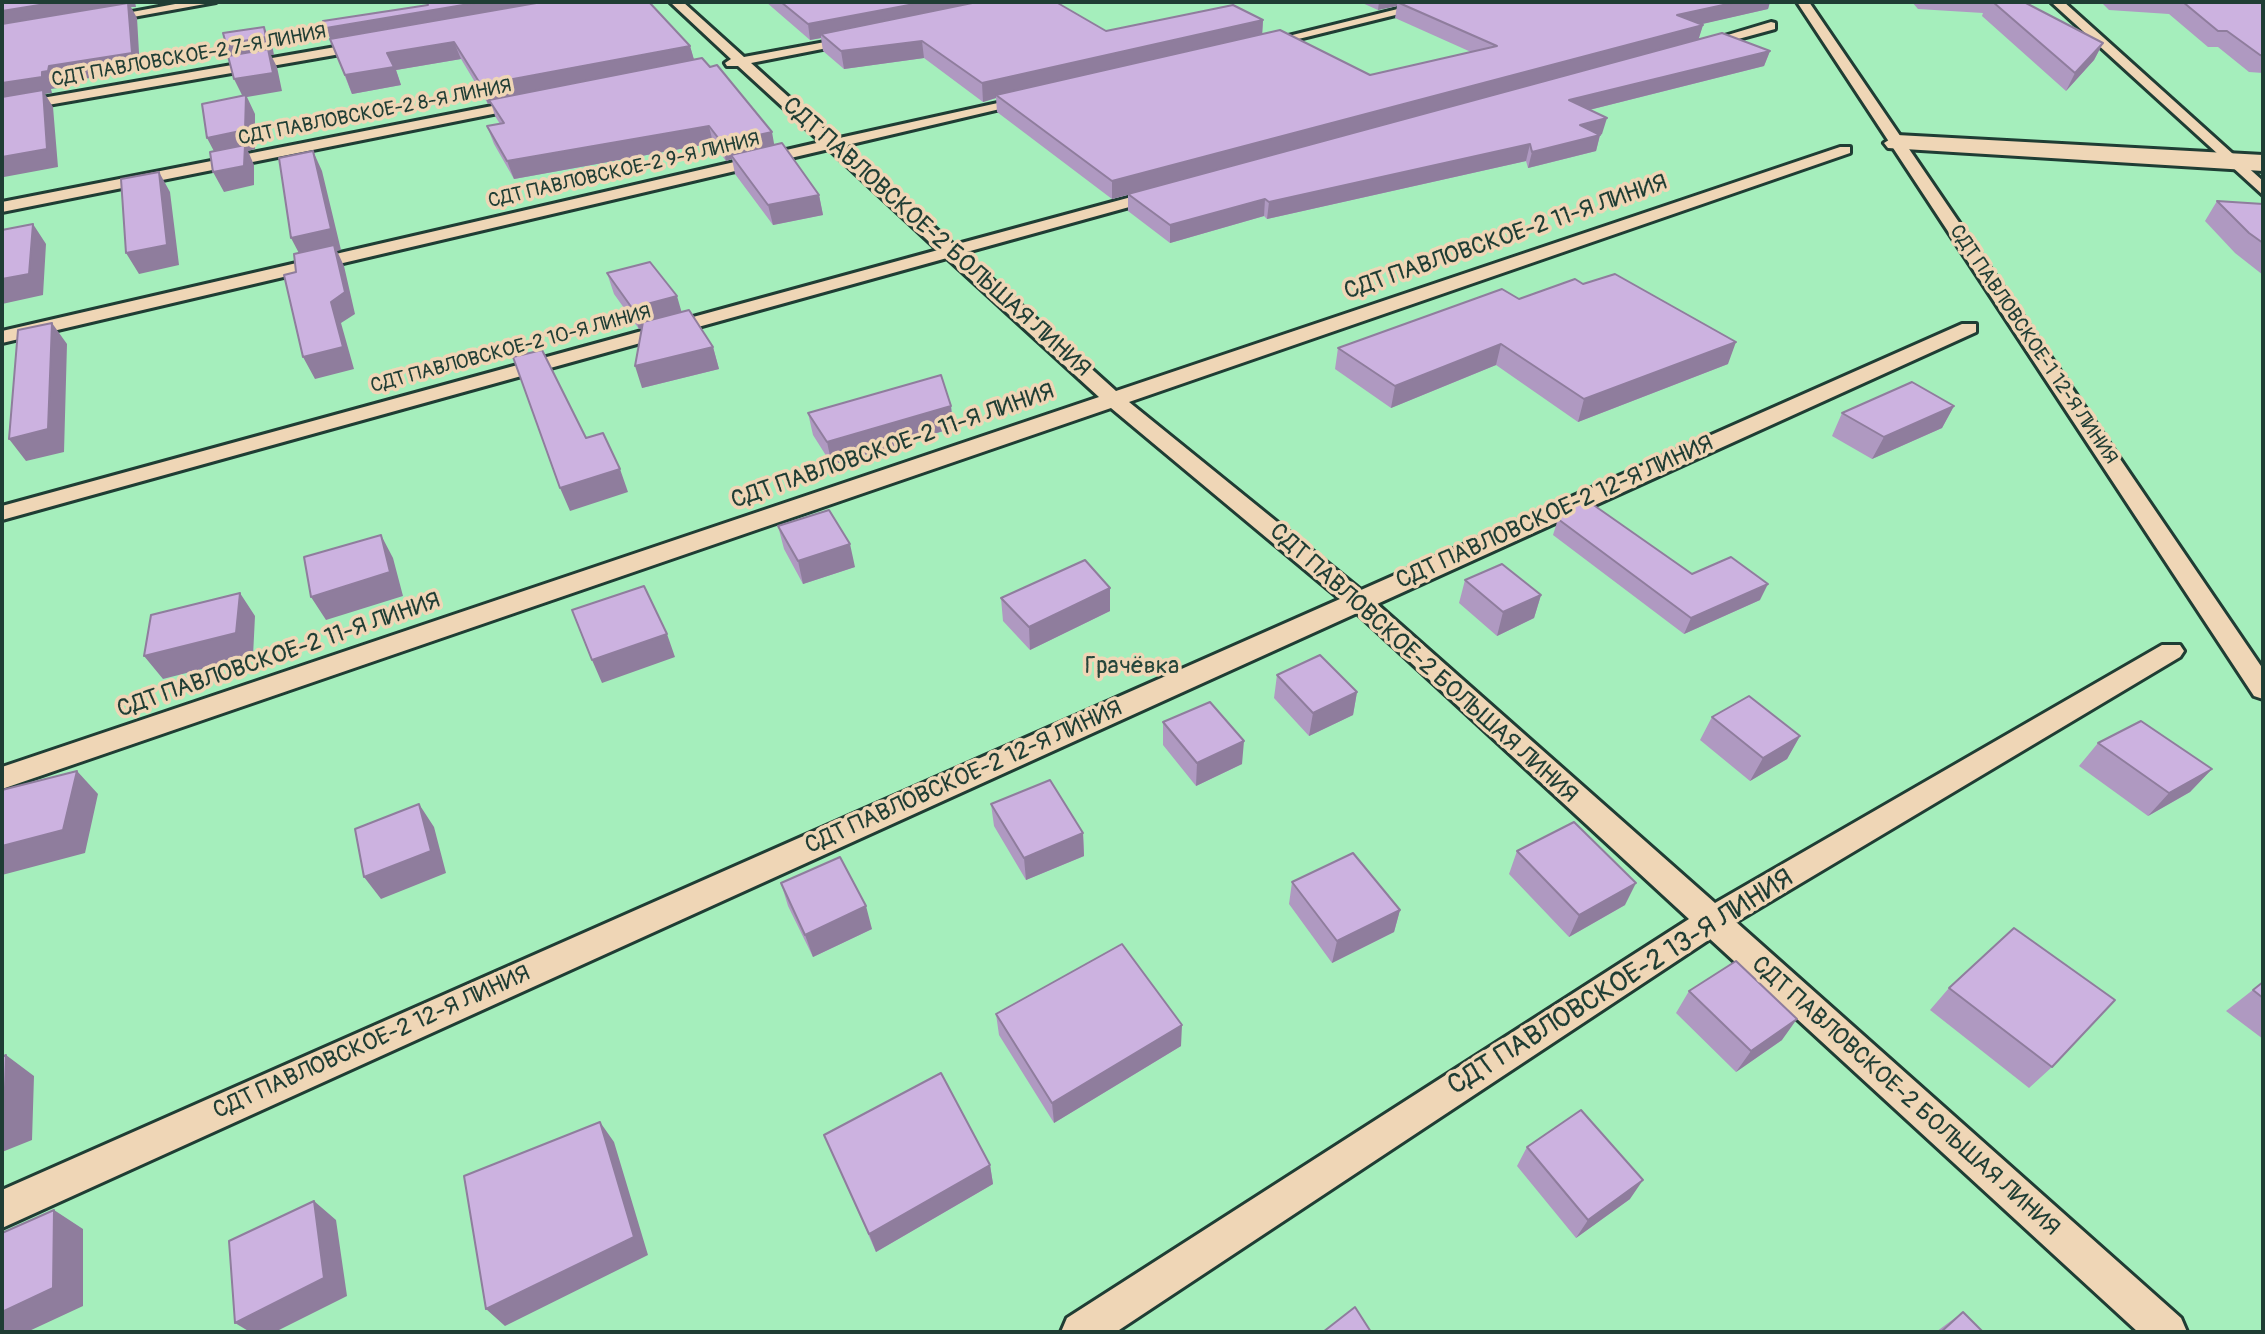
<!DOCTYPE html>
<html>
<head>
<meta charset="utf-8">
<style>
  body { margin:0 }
  #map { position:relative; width:2265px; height:1334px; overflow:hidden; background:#efd6b6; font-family:Pangolin,sans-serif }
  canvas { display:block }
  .frame { position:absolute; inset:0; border:4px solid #1f3d34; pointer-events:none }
</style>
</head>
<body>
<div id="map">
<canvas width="2265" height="1334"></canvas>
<div class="frame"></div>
</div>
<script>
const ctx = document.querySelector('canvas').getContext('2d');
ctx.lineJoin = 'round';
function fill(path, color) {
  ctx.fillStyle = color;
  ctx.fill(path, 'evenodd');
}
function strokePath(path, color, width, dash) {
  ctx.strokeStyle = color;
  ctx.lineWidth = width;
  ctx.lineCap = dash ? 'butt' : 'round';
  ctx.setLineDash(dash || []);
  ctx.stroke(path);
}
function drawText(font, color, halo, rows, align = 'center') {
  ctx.font = font + ' Pangolin,sans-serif';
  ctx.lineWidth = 7;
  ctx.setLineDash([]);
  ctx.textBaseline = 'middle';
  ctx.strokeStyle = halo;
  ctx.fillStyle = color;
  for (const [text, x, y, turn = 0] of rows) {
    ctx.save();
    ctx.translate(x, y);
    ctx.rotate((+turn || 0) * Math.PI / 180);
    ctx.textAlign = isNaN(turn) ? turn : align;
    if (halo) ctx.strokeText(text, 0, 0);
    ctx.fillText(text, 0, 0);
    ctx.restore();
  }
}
fill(new Path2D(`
  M2,2H2263V1332H2Z`), '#a5eebc');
const service = new Path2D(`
  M186,2H216L100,23L94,19Z
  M670,2H683L744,57L863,35V41L751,63L835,139L1034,95V101L843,146L954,245L1157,190H1169V196L963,253L1116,391L1840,147H1850V153L1129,402L1361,590L1962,324H1976V332L1377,604L1715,903L2162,645H2180L2184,651L2180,657L1736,922L2181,1318L2187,1332H2138L1710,939L1116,1332H1061L1067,1318L1689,919L1357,613L2,1228V1190L1340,599L1111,408L2,789V767L1099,397L947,258L2,520V506L938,250L829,149L2,343V331L821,142L738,66H727L725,63L731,59Z
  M1426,2H1448L1258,49L1252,45Z
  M1797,2H1809L2263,669V699L2254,696Z
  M2051,2H2064L2263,181V195Z
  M1771,22L1775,23V29L1698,50L1691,46Z
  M370,41L376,45L375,48L2,113V105Z
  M528,99L533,100V106L2,212V202Z`);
const minor = new Path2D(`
  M1897,135L2263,155V171L1888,148L1884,143Z`);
strokePath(service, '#1f3d34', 6);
strokePath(minor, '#1f3d34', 6);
fill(service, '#efd6b6');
fill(minor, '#efd6b6');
fill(new Path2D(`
  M766,2H1056L1106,31L1263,20L1262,34L1370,75L1471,52L1395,18L1397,6L1378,10L1360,2H1770L1768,9L1701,24L1703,25L1698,40L1770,51L1764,66L1589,110L1602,134L1600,135L1596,151L1528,168L1526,161L1267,219L1264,216L1170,243L1128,211V195L1112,199L997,112L996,98L983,102L924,58L844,69L823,51L821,38L810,40Z
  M1912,2H2024L2103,43L2094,60L2066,91L1982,16L1983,13L1918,9Z
  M2101,2H2263V73L2249,72L2218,47H2208L2169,14L2109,10Z
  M323,21L690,46L694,60L819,195L823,215L773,225L735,174L732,159L726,161L713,143L514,179L494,144L487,126L500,124L495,116L491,103L488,104L461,59L396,70L401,85L352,94Z
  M2217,201L2263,204V275L2235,253L2205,221Z
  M607,273L682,312L713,347L719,369L642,388V328L639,329L614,294Z
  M1519,299L1728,364L1578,422L1496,365L1391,408L1335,369L1338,348Z
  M951,406L953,428L832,465L813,435L808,413Z
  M1954,406L1942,428L1872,459L1832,436L1842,413Z
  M1558,519L1692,574L1760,600L1684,634L1553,535Z
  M778,526L855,567L803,584L784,549Z
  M1465,580L1541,595L1534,618L1497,636L1459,603Z
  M1001,598L1110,611L1030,650L1003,621Z
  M1277,675L1357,692L1353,715L1309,736L1274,698Z
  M1712,717L1800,736L1787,759L1750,781L1700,740Z
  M1163,722L1242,764L1196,786L1163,745Z
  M2098,743L2212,769L2190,792L2148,816L2079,766Z
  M991,804L1083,833L1084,856L1026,880L994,826Z
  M1517,851L1625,905L1569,937L1509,874Z
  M1292,882L1400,910L1394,932L1332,963L1289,904Z
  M781,883L872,929L813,957L788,906Z
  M2263,982V1039L2226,1011Z
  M1949,988L2052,1067L2029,1088L1930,1010Z
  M1689,991L1782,1040L1736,1072L1676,1013Z
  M996,1014L1181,1046L1054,1123L999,1035Z
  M824,1135L990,1165L993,1184L876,1252Z
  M1527,1147L1630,1199L1576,1238L1517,1166Z
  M1963,1312L1983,1332H1936L1940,1329Z`), '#af99c1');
fill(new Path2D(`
  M58,2H135L136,7H131L137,18L140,70L59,83L58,88L51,89L52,93L45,94L53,107L58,167L4,177L2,173V11Z
  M481,2H579L333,45L326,28Z
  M925,2H1008L821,34V38L810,40L808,24Z
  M1379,2H1413H1397V6L1378,10Z
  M1737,2H1770L1768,9L1672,31L1677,15Z
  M1263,20L1262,37L996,95V98L983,102L982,83Z
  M1703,25L1698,41L1112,199V181Z
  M264,27L272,44L274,55H271L277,67L282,91L247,97L255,114V149L248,151L254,165V185L224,192L213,172L217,157L207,138L243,97L234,79V62L226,44Z
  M922,41L924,58L844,69L841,51Z
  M454,42L461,59L396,70L401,85L352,94L345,75L387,53Z
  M2103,43L2094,60L2066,91L2075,73Z
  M690,46L695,63L489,100L491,103L488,104L481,85Z
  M1770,51L1764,66L1565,116L1569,100Z
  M1607,118L1602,134L1600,135L1596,151L1528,168L1532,152L1580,125Z
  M709,126L713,143L514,179L507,161Z
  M772,132L775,149L731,155L732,159L726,161L722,143Z
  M1530,144L1526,161L1267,219L1269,202Z
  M313,151L322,171L341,250L337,251L344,266L355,314L341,323L354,369L315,379L303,357L302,259L291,238Z
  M159,172L170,192L179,265L139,274L126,253Z
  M819,195L823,215L773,225L768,205Z
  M1265,199L1264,216L1170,243V225Z
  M33,224L46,244L43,295L2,304V279Z
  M677,296L683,317L639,329L632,308Z
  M52,323L67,344L64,452L26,461L9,439Z
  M1736,342L1728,364L1578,422L1584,399Z
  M1501,344L1496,365L1391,408L1395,386Z
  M713,347L719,369L642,388L635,366Z
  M951,406L953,428L832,465L827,442Z
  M1954,406L1942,428L1872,459L1884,437Z
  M620,469L628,492L570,511L560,488Z
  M381,535L393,558L403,596L326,620L311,597Z
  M850,544L855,567L803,584L798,561Z
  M1768,584L1760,600L1684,634L1691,618Z
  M1110,588V611L1030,650L1029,627Z
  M240,593L255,616L253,656L163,679L144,656Z
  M1541,595L1534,618L1497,636L1503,612Z
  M667,634L675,657L602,683L592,660Z
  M1357,692L1353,715L1309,736L1313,713Z
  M1800,736L1787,759L1750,781L1763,758Z
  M1244,741L1242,764L1196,786L1197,763Z
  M2212,769L2190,792L2148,816L2169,793Z
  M77,771L98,794L85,853L2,875V846Z
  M419,804L434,827L446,873L381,899L364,877Z
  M1083,833L1084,856L1026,880L1024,858Z
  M1636,883L1625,905L1569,937L1579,915Z
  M866,906L872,929L813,957L805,935Z
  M1400,910L1394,932L1332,963L1337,941Z
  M1797,1019L1782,1040L1736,1072L1751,1051Z
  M1182,1025L1181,1046L1054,1123L1052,1103Z
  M6,1055L34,1076L32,1140L2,1152V1120Z
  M600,1122L614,1142L648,1255L505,1326L486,1309Z
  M990,1165L993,1184L876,1252L869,1234Z
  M1643,1180L1630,1199L1576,1238L1588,1220Z
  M314,1201L336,1220L347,1296L275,1332H250L235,1323Z
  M54,1210L83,1229V1306L27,1332H2V1312Z`), '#8f7d9d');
const building = new Path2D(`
  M2,2H58L2,11Z
  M427,2H481L326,28L323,21L428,5Z
  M542,2H649L690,46L481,85L454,42L387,53L394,67L345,75L330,39Z
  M781,2H925L808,24Z
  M977,2H1056L1106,31L1233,5L1263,20L982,83L922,41L841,51L821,34Z
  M1397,2H1737L1677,15L1703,25L1112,181L996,95L1280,30L1370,75L1497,46Z
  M1993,2H2024L2103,43L2075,73Z
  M2183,2H2263V56L2260,55L2227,31H2218Z
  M128,3L132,53L49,66L48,71L42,72V77L2,83V24Z
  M264,27L266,37L226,44L223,33Z
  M1722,33L1770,51L1569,100L1607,118L1580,125L1600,135L1532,152L1530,144L1269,202L1265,199L1170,225L1128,194Z
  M268,49L273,73L234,79L228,56Z
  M702,58L710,67L717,65L772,132L722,143L709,126L507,161L487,126L504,123L489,100Z
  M43,90L47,149L2,157V97Z
  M246,95L245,130L207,138L202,104Z
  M782,143L819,195L768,205L731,155Z
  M245,145L244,166L213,172L210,152Z
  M313,151L331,229L291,238L279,158Z
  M159,172L167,245L126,253L121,179Z
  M2217,201L2263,204V243L2249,233Z
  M33,224L29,274L2,279V230Z
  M334,245L345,292L331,302L343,347L303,357L284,275L296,272L294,254Z
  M650,262L677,296L632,308L607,273Z
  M1615,274L1736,342L1584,399L1501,344L1395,386L1338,348L1502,289L1519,299L1575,279L1583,284Z
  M689,310L713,347L635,366L643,322Z
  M52,323L48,429L9,439L18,330Z
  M542,350L586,438L603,433L620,469L560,488L513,357Z
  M941,375L951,406L827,442L808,413Z
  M1912,382L1954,406L1884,437L1842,413Z
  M1585,499L1692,574L1731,557L1768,584L1691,618L1558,519L1566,508Z
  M829,510L850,544L798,561L778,526Z
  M381,535L390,572L311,597L304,557Z
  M1085,560L1110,588L1029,627L1001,598Z
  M1502,564L1541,595L1503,612L1465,580Z
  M644,586L667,634L592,660L572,610Z
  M240,593L236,633L144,656L151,615Z
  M1320,655L1357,692L1313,713L1277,675Z
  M1749,696L1800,736L1763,758L1712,717Z
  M1210,702L1244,741L1197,763L1163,722Z
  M2141,721L2212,769L2169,793L2098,743Z
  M77,771L63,830L2,846V790Z
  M1050,780L1083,833L1024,858L991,804Z
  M419,804L431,851L364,877L355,829Z
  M1574,822L1636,883L1579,915L1517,851Z
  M1353,853L1400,910L1337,941L1292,882Z
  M840,857L866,906L805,935L781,883Z
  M2014,928L2115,1000L2052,1067L1949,988Z
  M1122,944L1182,1025L1052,1103L996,1014Z
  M1736,961L1797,1019L1751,1051L1689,991Z
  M2263,982V998L2253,990Z
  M6,1055L4,1120H2V1057Z
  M941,1073L990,1165L869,1234L824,1135Z
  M1581,1110L1643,1180L1588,1220L1527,1147Z
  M600,1122L634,1237L486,1309L464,1176Z
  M314,1201L324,1278L235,1323L229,1241Z
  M54,1210L53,1288L2,1312V1233Z
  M1355,1307L1371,1332H1323Z
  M1963,1312L1983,1332H1941Z`);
fill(building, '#ccb2e0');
strokePath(building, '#8f7d9d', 2);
drawText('20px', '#1f3d34', '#efd6b6', [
  ["СДТ ПАВЛОВСКОЕ-2 7-Я ЛИНИЯ",189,57,-10],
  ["СДТ ПАВЛОВСКОЕ-2 8-Я ЛИНИЯ",375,113,-11],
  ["СДТ ПАВЛОВСКОЕ-2 9-Я ЛИНИЯ",624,171,-13],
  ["СДТ ПАВЛОВСКОЕ-1 12-Я ЛИНИЯ",2033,345,56],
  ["СДТ ПАВЛОВСКОЕ-2 10-Я ЛИНИЯ",511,350,-15]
]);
drawText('24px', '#1f3d34', '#efd6b6', [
  ["СДТ ПАВЛОВСКОЕ-2 БОЛЬШАЯ ЛИНИЯ",936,238,42],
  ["СДТ ПАВЛОВСКОЕ-2 11-Я ЛИНИЯ",1506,238,-19],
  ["СДТ ПАВЛОВСКОЕ-2 11-Я ЛИНИЯ",893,447,-19],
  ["СДТ ПАВЛОВСКОЕ-2 12-Я ЛИНИЯ",1555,513,-24],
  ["СДТ ПАВЛОВСКОЕ-2 11-Я ЛИНИЯ",279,656,-19],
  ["СДТ ПАВЛОВСКОЕ-2 БОЛЬШАЯ ЛИНИЯ",1423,664,42],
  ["СДТ ПАВЛОВСКОЕ-2 12-Я ЛИНИЯ",964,778,-24],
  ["СДТ ПАВЛОВСКОЕ-2 12-Я ЛИНИЯ",372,1043,-24],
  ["СДТ ПАВЛОВСКОЕ-2 БОЛЬШАЯ ЛИНИЯ",1905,1097,42]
]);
drawText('24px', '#26463b', '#efd6b6', [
  ["Грачёвка",1132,667]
]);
drawText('28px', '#1f3d34', '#efd6b6', [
  ["СДТ ПАВЛОВСКОЕ-2 13-Я ЛИНИЯ",1621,983,-32]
]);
</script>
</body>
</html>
